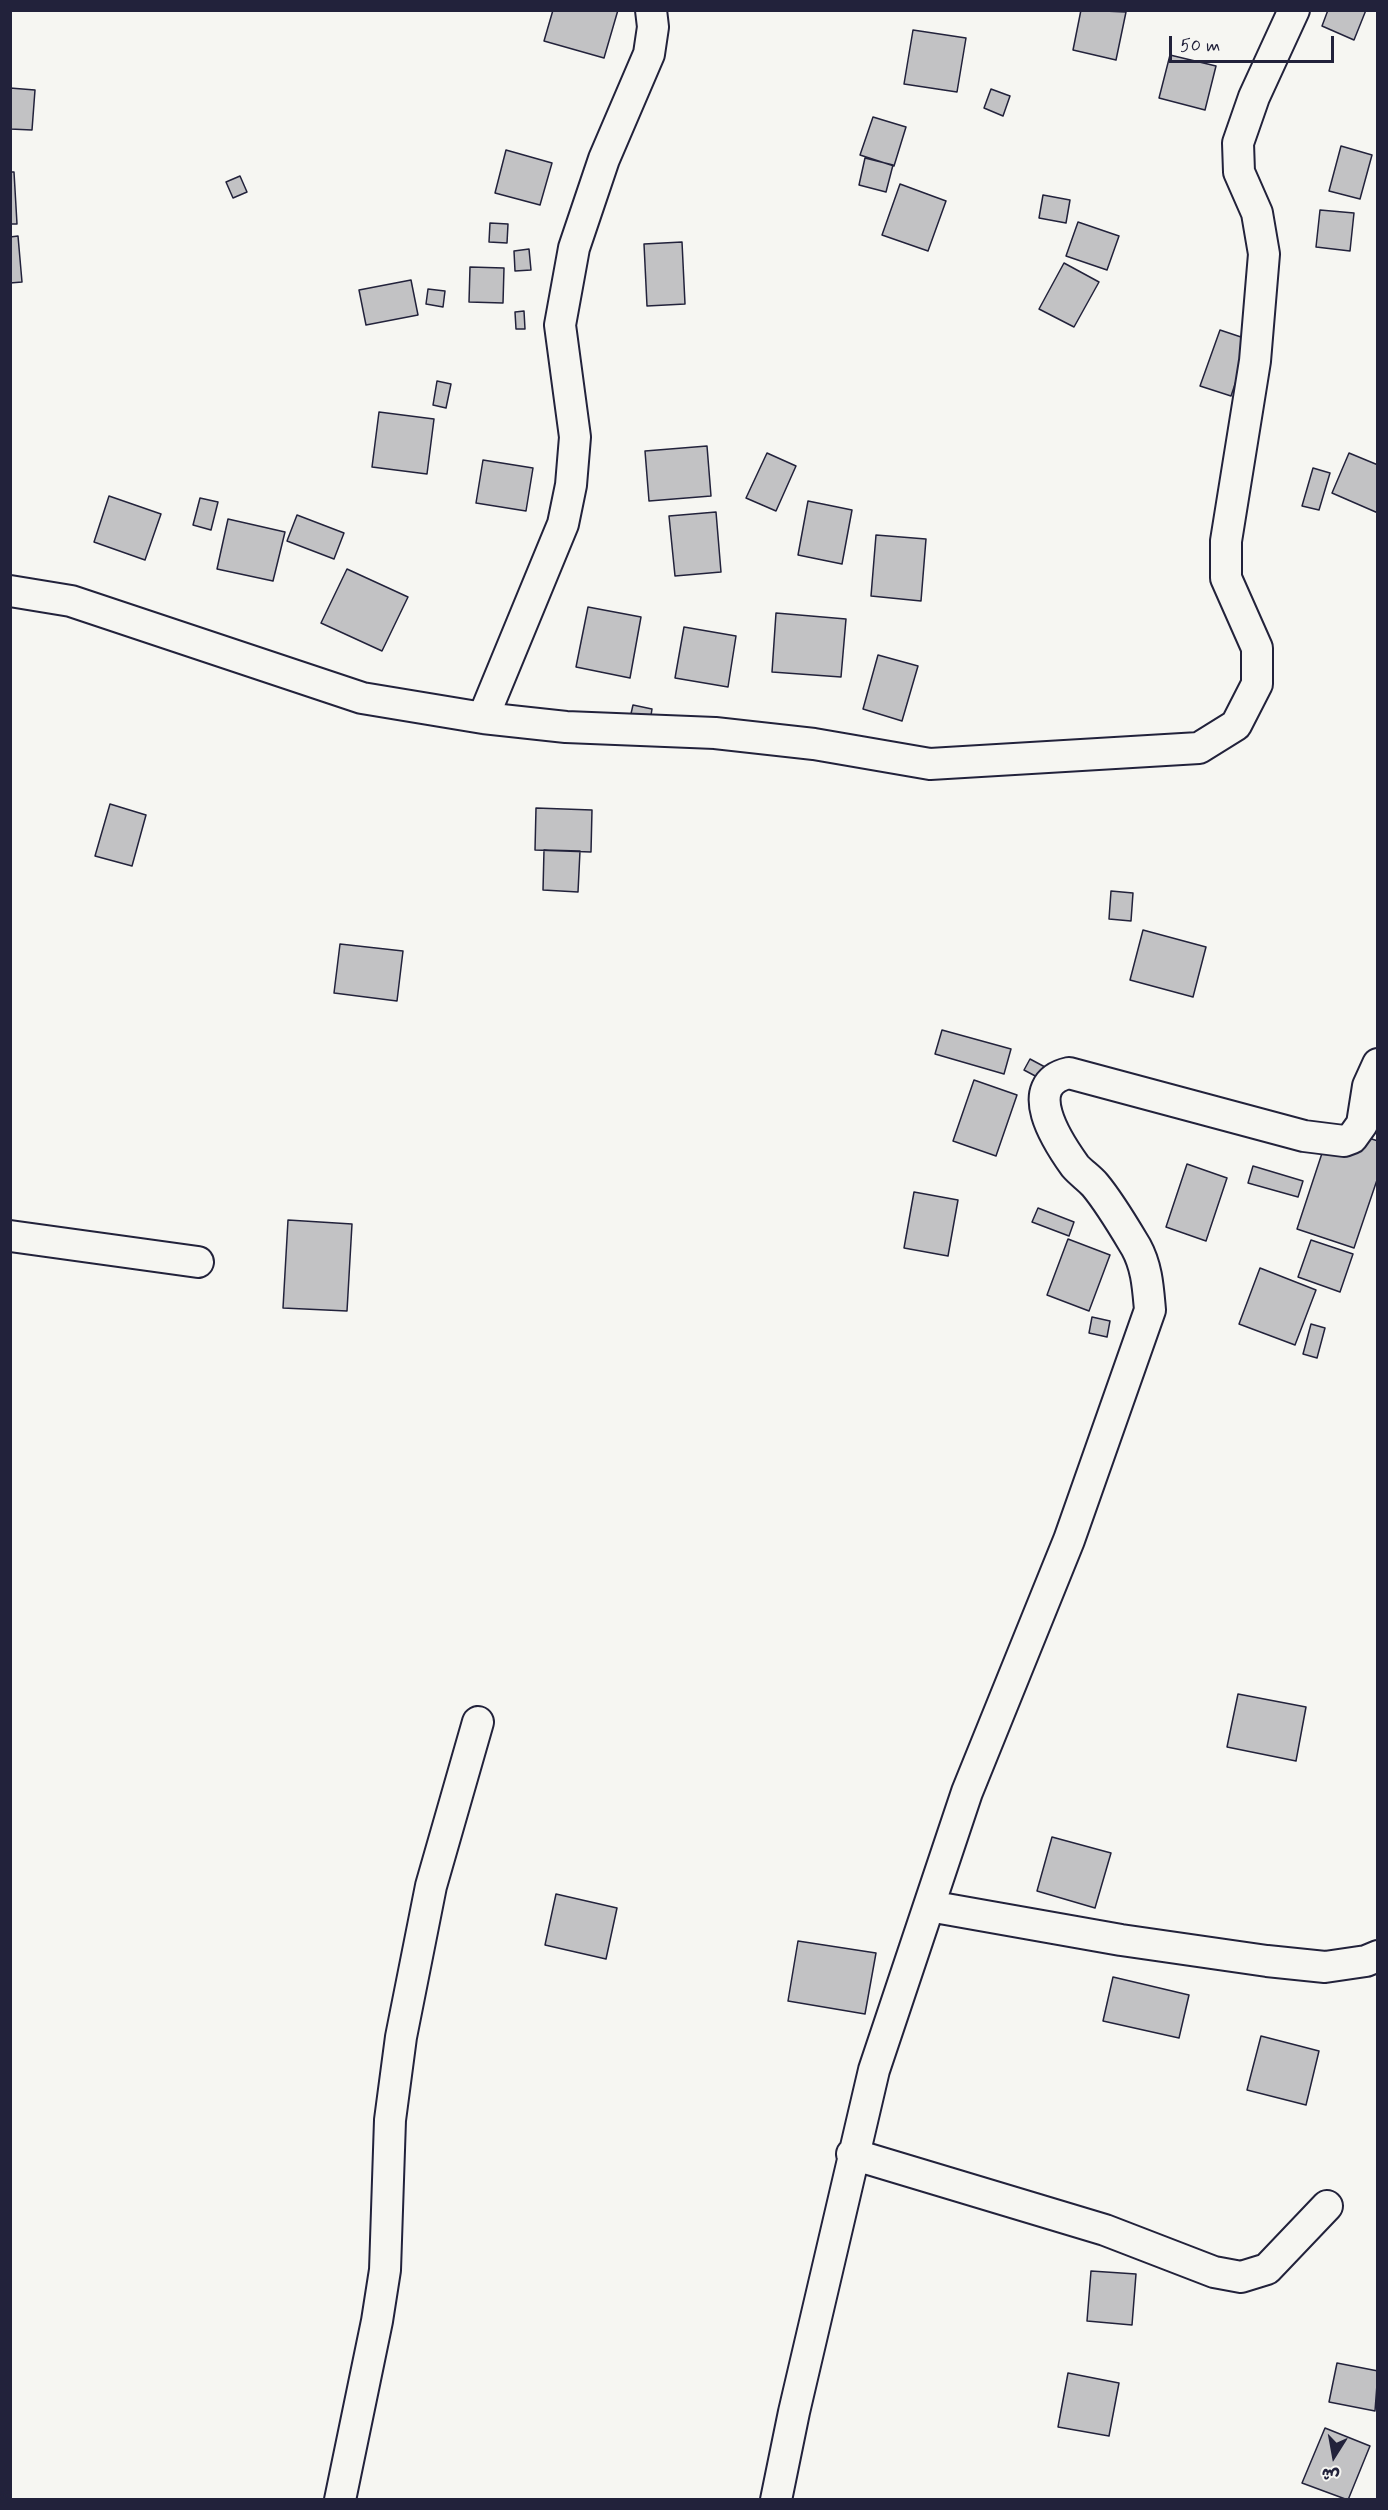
<!DOCTYPE html>
<html>
<head>
<meta charset="utf-8">
<style>
  body { margin:0 }
  #map { position:relative; width:1388px; height:2510px; overflow:hidden; background:#f6f6f2; font-family:Mynerve,"Playpen Sans Arabic",sans-serif }
  canvas { display:block }
  .frame { position:absolute; inset:0; border:12px solid #22223b; pointer-events:none }
  .north { position:absolute; left:1304px; top:2426px; width:60px; height:60px; -webkit-text-stroke:4px #f6f6f2; paint-order:stroke; rotate:191deg; font-size:16px; font-weight:700; line-height:24px; text-align:center; color:#22223b }
  .north::after { content:''; display:block; margin:auto; width:21px; height:27px; background:#22223b; clip-path:polygon(50% 0,100% 100%,50% 72%,0 100%) }
  .scale { position:absolute; left:1169px; top:36px; width:165px; height:27px; box-sizing:border-box; border:3px solid #22223b; border-top:0; padding-left:8px; font-size:18px; line-height:21px; white-space:nowrap; color:#22223b; -webkit-text-stroke:4px #f6f6f2; paint-order:stroke }
</style>
</head>
<body>
<div id="map">
<canvas width="1388" height="2510"></canvas>
<div class="frame"></div>
<div class="north">ش</div>
<div class="scale">50 m</div>
</div>
<script>
const ctx = document.querySelector('canvas').getContext('2d');
ctx.lineJoin = 'round';
function fill(path, color) {
  ctx.fillStyle = color;
  ctx.fill(path, 'evenodd');
}
function strokePath(path, color, width, dash) {
  ctx.strokeStyle = color;
  ctx.lineWidth = width;
  ctx.lineCap = dash ? 'butt' : 'round';
  ctx.setLineDash(dash || []);
  ctx.stroke(path);
}
const building = new Path2D(`
  M553,10H618L604,58L544,41Z
  M1081,10L1126,12L1116,60L1073,50Z
  M1328,10H1366L1354,40L1322,26Z
  M913,30L966,38L957,92L904,84Z
  M1170,55L1216,66L1205,110L1159,98Z
  M10,88L35,90L32,130L10,129Z
  M991,89L1010,96L1003,116L984,108Z
  M873,117L906,127L894,166L860,155Z
  M1341,146L1372,155L1360,199L1329,191Z
  M506,150L552,163L540,205L495,193Z
  M865,158L893,165L886,192L859,185Z
  M10,172H14L17,224H10Z
  M240,176L247,192L233,198L226,182Z
  M900,184L946,201L928,251L882,235Z
  M1043,195L1070,200L1066,223L1039,218Z
  M1320,210L1354,213L1350,251L1316,247Z
  M1078,222L1119,236L1107,270L1066,256Z
  M490,223L508,224L507,243L489,242Z
  M18,236L22,282L10,283V237Z
  M682,242L685,304L647,306L644,244Z
  M529,249L531,270L515,271L514,251Z
  M1064,263L1099,282L1074,327L1039,309Z
  M470,267L504,268L503,303L469,302Z
  M411,280L418,315L366,325L359,290Z
  M428,289L445,291L443,307L426,304Z
  M524,311L525,329H516L515,312Z
  M1220,330L1250,340L1231,396L1200,386Z
  M437,381L451,384L446,408L433,405Z
  M379,412L434,419L427,474L372,467Z
  M707,446L711,496L649,501L645,451Z
  M767,453L796,466L776,511L746,498Z
  M1349,453L1378,465V513L1332,493Z
  M483,460L533,468L526,511L476,503Z
  M1313,468L1330,473L1319,510L1302,506Z
  M109,496L161,514L145,560L94,542Z
  M200,498L218,502L211,530L193,525Z
  M808,501L852,510L842,564L798,555Z
  M716,512L721,572L675,576L669,516Z
  M297,515L344,533L334,559L287,541Z
  M228,519L285,532L273,581L217,569Z
  M876,535L926,539L921,601L871,596Z
  M347,569L408,597L382,651L321,623Z
  M588,607L641,617L630,678L576,667Z
  M776,613L846,619L841,677L772,672Z
  M684,627L736,636L728,687L675,678Z
  M878,655L918,666L902,721L863,709Z
  M633,705L652,709L650,722L630,718Z
  M110,804L146,815L132,866L95,856Z
  M536,808L592,810L591,852L535,850Z
  M544,850L580,851L578,892L543,890Z
  M1111,891L1133,893L1131,921L1109,919Z
  M1143,930L1206,947L1193,997L1130,980Z
  M340,944L403,951L397,1001L334,993Z
  M942,1030L1011,1049L1004,1074L935,1054Z
  M1030,1059L1045,1067L1039,1078L1024,1070Z
  M974,1080L1017,1095L996,1156L953,1141Z
  M1331,1126L1378,1141V1177L1354,1248L1297,1229Z
  M1187,1164L1227,1178L1206,1241L1166,1227Z
  M1253,1166L1303,1181L1298,1197L1248,1183Z
  M914,1192L958,1200L948,1256L904,1248Z
  M1038,1208L1074,1222L1069,1236L1032,1222Z
  M288,1220L352,1224L347,1311L283,1308Z
  M1068,1239L1110,1255L1089,1311L1047,1295Z
  M1311,1240L1353,1254L1340,1292L1298,1277Z
  M1260,1268L1316,1290L1295,1345L1239,1324Z
  M1092,1317L1110,1321L1107,1337L1089,1333Z
  M1311,1324L1325,1328L1317,1358L1303,1354Z
  M1238,1694L1306,1707L1296,1761L1227,1747Z
  M1052,1837L1111,1853L1095,1908L1037,1891Z
  M556,1894L617,1908L606,1959L545,1945Z
  M798,1941L876,1953L865,2014L788,2001Z
  M1113,1977L1189,1995L1179,2038L1103,2021Z
  M1261,2036L1319,2051L1306,2105L1247,2090Z
  M1091,2271L1136,2274L1132,2325L1087,2321Z
  M1337,2363L1378,2371L1375,2411L1329,2402Z
  M1068,2373L1119,2383L1109,2436L1058,2427Z
  M1325,2428L1370,2446L1348,2500L1302,2483Z`);
fill(building, '#c2c2c4');
strokePath(building, '#22223b', 1.5);
const minor = new Path2D(`
  M10,591L71,601L362,698L483,718L566,727L715,733L814,744L930,764L1199,748L1236,725L1257,684V648L1226,578V541L1255,361L1264,254L1257,213L1239,172L1238,143L1254,97L1294,10
  M483,718L563,524L571,485L575,437L560,325L574,248L604,159L649,54L653,27L651,10
  M10,1236L198,1262
  M929,1906L1121,1940L1267,1961L1325,1967L1366,1961L1378,1956
  M852,2154L1105,2230L1214,2272L1241,2277L1267,2269L1327,2206
  M340,2500L377,2321L385,2270L390,2120L401,2037L431,1886L478,1722
  M776,2500L794,2412L874,2070L967,1792L1069,1540L1150,1310C1148,1288 1147,1267 1136,1247C1124,1227 1110,1203 1095,1185C1089,1178 1081,1173 1075,1166C1057,1141 1020,1084 1069,1073L1304,1136L1344,1141L1352,1138L1362,1124L1368,1086L1378,1064`);
strokePath(minor, '#22223b', 34);
strokePath(minor, '#f6f6f2', 30);
</script>
</body>
</html>
